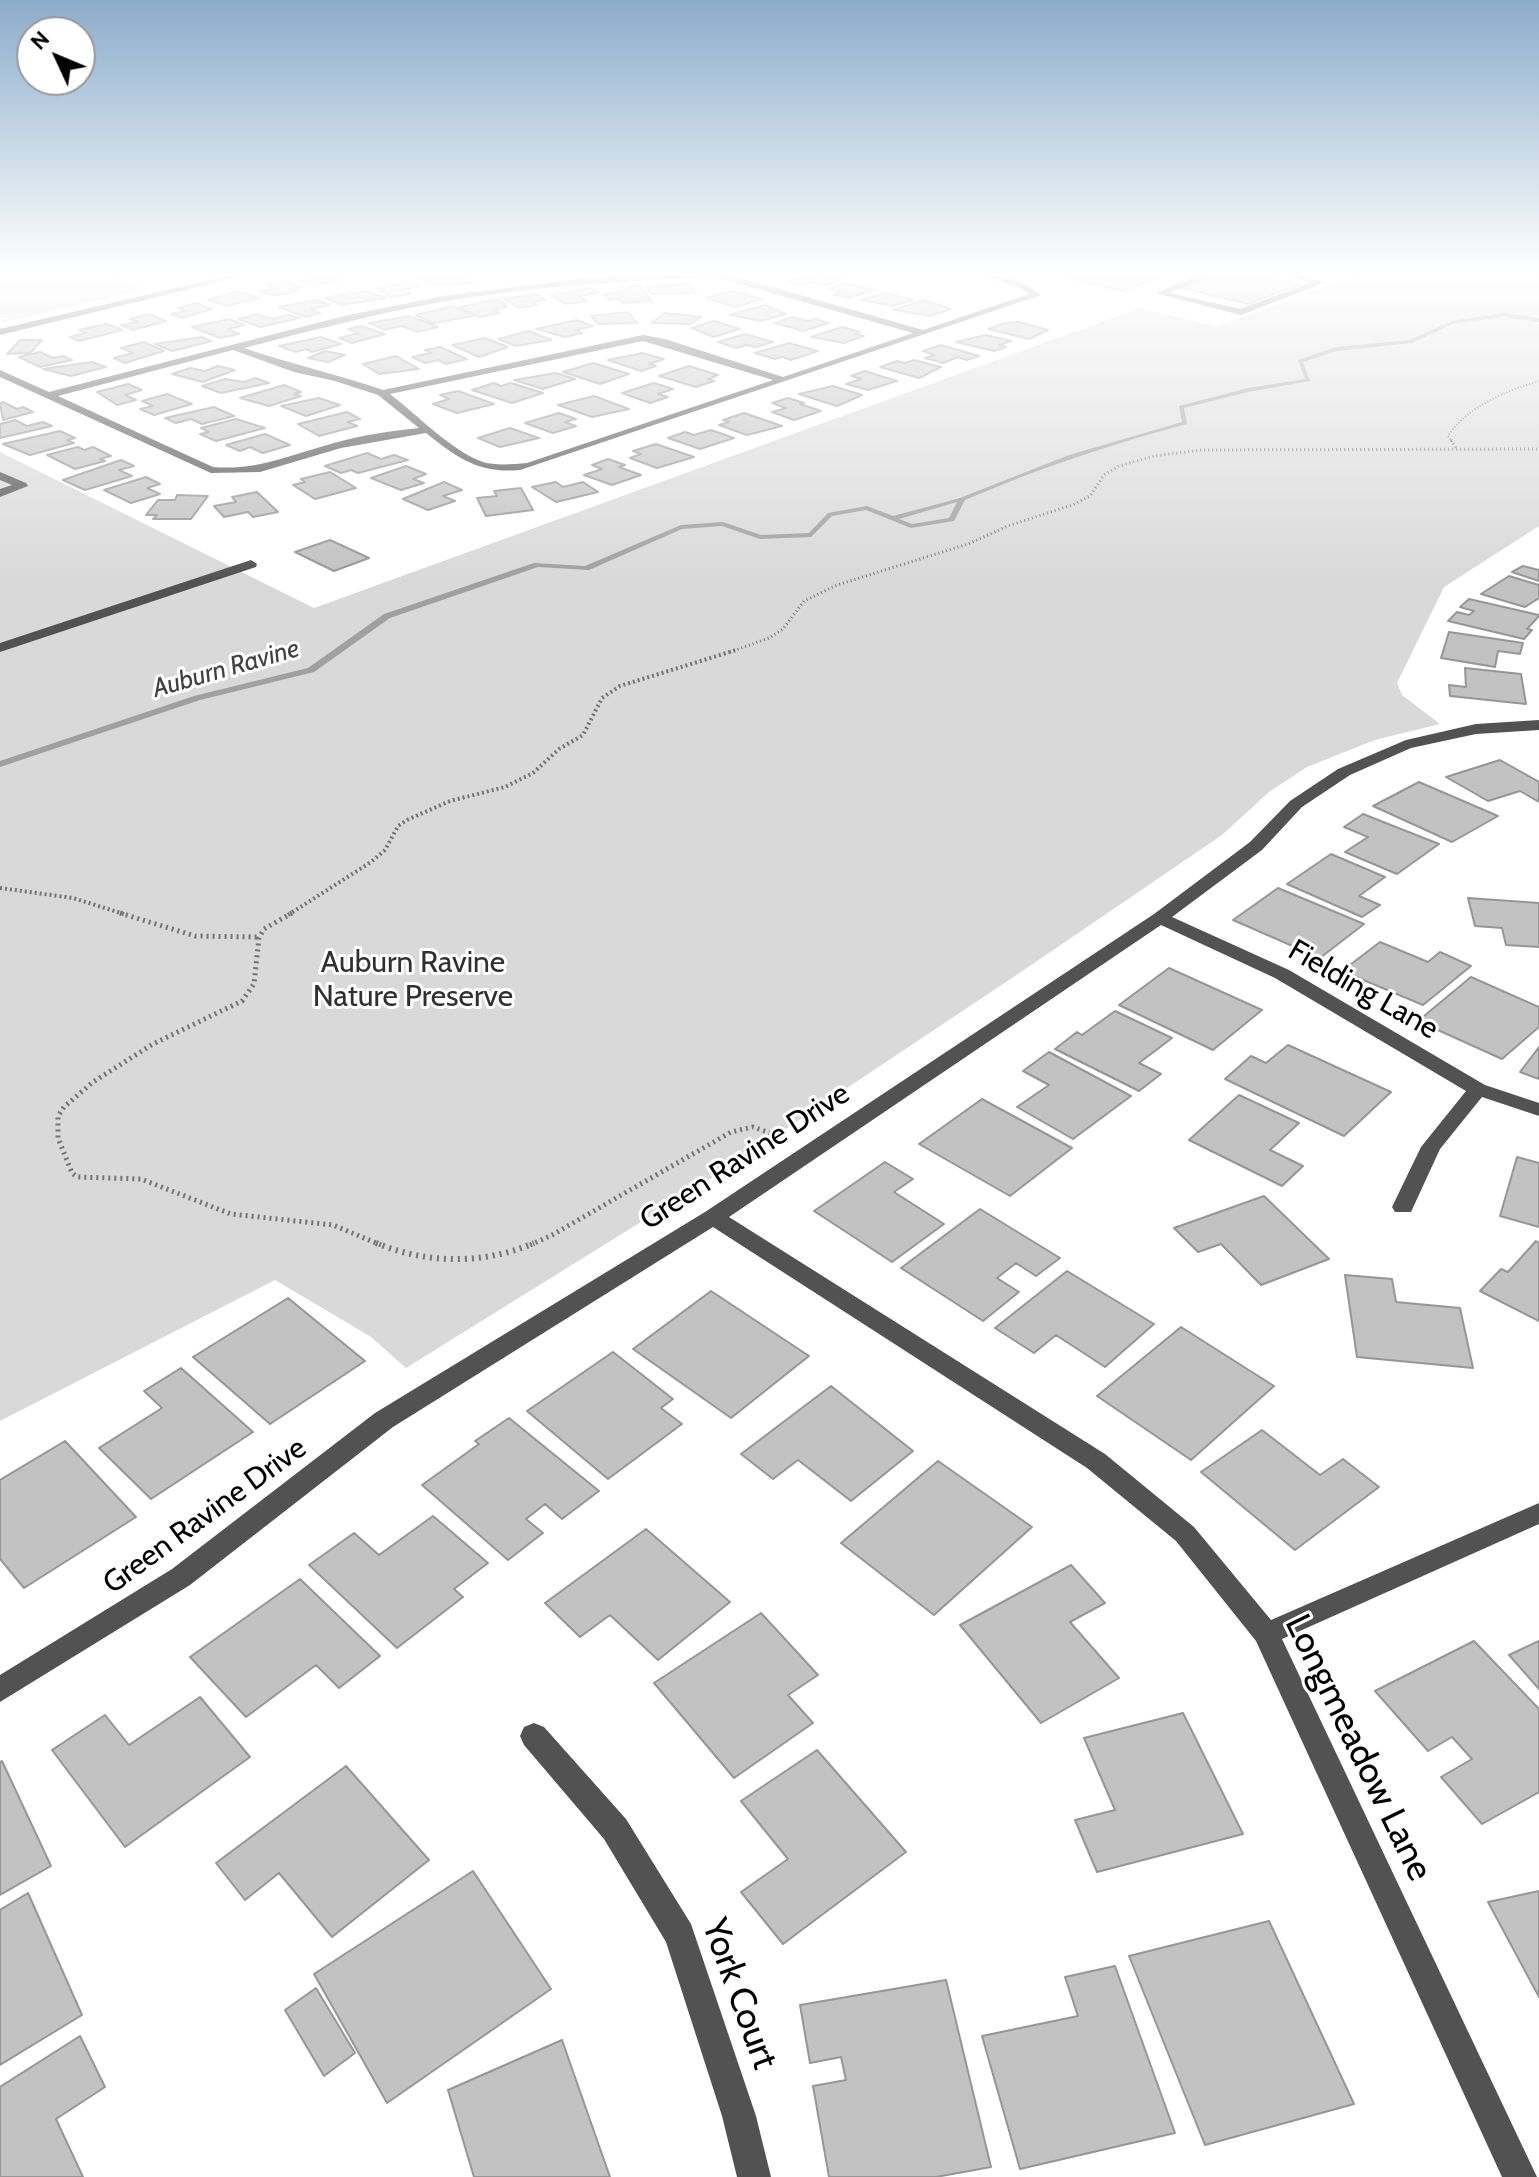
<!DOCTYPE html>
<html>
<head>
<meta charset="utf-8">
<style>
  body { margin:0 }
  #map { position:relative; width:1539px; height:2177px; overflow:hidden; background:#fff; font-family:Cabin,sans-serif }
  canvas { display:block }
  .north { position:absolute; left:16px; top:16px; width:80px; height:80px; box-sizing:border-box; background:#fff; border:2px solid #999; border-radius:50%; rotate:314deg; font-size:22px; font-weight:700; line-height:32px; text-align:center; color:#000 }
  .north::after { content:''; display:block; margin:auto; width:28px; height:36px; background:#000; clip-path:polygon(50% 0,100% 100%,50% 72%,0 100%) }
</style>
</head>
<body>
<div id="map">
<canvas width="1539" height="2177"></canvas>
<div class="north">N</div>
</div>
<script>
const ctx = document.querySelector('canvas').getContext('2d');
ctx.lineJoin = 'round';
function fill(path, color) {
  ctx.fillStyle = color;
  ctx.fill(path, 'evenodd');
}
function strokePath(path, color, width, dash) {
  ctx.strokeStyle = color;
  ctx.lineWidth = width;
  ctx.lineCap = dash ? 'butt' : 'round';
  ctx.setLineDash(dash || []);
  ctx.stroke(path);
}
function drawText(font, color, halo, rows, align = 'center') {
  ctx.font = font + ' Cabin,sans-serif';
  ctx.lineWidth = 6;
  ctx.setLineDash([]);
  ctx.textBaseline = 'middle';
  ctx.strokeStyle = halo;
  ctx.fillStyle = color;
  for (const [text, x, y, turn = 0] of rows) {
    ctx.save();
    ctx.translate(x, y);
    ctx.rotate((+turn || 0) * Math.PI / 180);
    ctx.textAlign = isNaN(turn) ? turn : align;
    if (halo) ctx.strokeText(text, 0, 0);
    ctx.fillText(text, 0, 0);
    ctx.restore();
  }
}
fill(new Path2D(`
  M0,274H110L148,289L0,323V321L10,318H0Z
  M1357,274H1539V526L1444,587L1397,683L1402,695L1440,724L1375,740L1307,767L1269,792L1222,835L1021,972L715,1176L406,1368L371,1337L275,1280L0,1421V452L314,608L1140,308L1217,327Z`), '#d9d9d9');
fill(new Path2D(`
  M1504,313L1539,318V322L1504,317L1455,323L1412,343L1337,351L1303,362L1310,381L1248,392L1184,408L1187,424C1111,444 1037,469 965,500L954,521L911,528L866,510L832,516L811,537L760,539L722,526L682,529L589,570L538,567L390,618L314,672L200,700L0,767V761L194,696L308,668L384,614L534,563L585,566L681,525L723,522L761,535L809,533L828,513L867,506L893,516L960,498L1069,455L1182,422L1179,406L1248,388L1305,379L1298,360L1336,347L1409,340L1452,321ZM957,502L949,518L912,524L899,519Z`), '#a0a0a0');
const building = new Path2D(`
  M338,274L344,276L336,278L342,280L315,285L304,281L318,278L310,275L313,274Z
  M413,274L440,277L458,274L474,283L432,285Z
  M812,274H822L844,280L825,285L812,282L800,285L786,282Z
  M1066,274H1168L1122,291L1061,276Z
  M1223,274H1253L1299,285L1248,304L1182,288Z
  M285,281L301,287L291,289L297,291L285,294L271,295L260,291L275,288L267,285Z
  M410,282L420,286L403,290L411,294L391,297L377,288Z
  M845,283L873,290L848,298L834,295L842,292L828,289Z
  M690,284L696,293L651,294L646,287Z
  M639,286L652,301L623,303L619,299L609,300L604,294L627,292L623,288Z
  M591,288L599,293L579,296L587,301L566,304L551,295Z
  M237,291L259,298L227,306L208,300Z
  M366,291L386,298L342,305L325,298Z
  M732,291L762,299L736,307L706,298Z
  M886,293L913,300L893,306L861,300Z
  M536,294L546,300L533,302L538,305L519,308L504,299Z
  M497,299L506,304L502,305L507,307L493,310L500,313L479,317L460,307Z
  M317,300L330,305L311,309L320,313L306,317L278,307Z
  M924,300L951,309L931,316L894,310Z
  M197,303L212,309L182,318L171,314L186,311L178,308Z
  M765,305L786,314L761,321L730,315Z
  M453,306L473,316L433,323L416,315Z
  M628,312L637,323L598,324L591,316Z
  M665,313L701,317L691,324L651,323Z
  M149,314L166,321L133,330L121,325L138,322L130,319Z
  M257,314L272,319L289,315L300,318L260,327L238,319Z
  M410,316L438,327L417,332L402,326L385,330L369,323Z
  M793,317L808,321L815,319L829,323L803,331L775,323Z
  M229,319L245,325L228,329L239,334L220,338L192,327Z
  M577,320L593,326L576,330L582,333L565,337L536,329Z
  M714,321L740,329L713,337L692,328Z
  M1020,322L1048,330L1029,339L988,329L1004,323Z
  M106,324L123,330L79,341L70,337L86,333L79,330Z
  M361,326L385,334L352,343L339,338L359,333L348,329Z
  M842,327L860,332L855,334L864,336L844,343L811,337Z
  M529,331L551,340L516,346L498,339Z
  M745,334L773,342L756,347L747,345L736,348L718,342Z
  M986,335L1011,341L999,345L1006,347L994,351L956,342Z
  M202,337L212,341L172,351L155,344Z
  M321,337L341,344L312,352L306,349L296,352L279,346Z
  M485,338L508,347L479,357L452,345Z
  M20,340H42L30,353L7,354Z
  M144,342L164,351L125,363L114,358L133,353L121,348Z
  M789,343L818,351L791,360L782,357L775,359L755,353Z
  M941,345L979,356L967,360L958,357L943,363L925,358L935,355L923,351Z
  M440,347L467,359L446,364L438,360L425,363L412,357L431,353L425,350Z
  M325,351L345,355L328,362L308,358Z
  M40,352L53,358L63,356L72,360L40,367L19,357Z
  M642,353L664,359L649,364L656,366L641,371L608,360Z
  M396,356L419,369L379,374L363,364Z
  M914,360L941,367L919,378L880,367L897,361L905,363Z
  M92,362L106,367L71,376L43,369Z
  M593,363L629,374L600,384L563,372Z
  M218,366L235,370L203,382L172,374L190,368L205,371Z
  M689,366L718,375L708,379L714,381L696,387L659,376Z
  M865,371L897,381L868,390L846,384L861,379L851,376Z
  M556,373L575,379L543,389L514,380Z
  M256,378L269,383L221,393L202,386L225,379L244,382Z
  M494,383L501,386L511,383L543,393L512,403L472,390Z
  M654,383L673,389L658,394L668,397L650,403L622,393Z
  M128,384L142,390L125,395L136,400L117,405L97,392Z
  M284,385L301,392L294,394L301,396L269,406L240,398Z
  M833,386L862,395L837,406L799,394Z
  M458,391L494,404L457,413L433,404L449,399L440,395Z
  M167,394L192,404L154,415L140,409L153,406L142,401Z
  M594,396L629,409L592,417L558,405Z
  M319,398L340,405L306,416L281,406Z
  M788,398L804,403L800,404L821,411L794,420L772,412L786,408L772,403Z
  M3,402L17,409L23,407L33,412L3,420L0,403Z
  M214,407L234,416L202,424L191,419L176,423L165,418Z
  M347,412L360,419L348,422L357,426L319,436L298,424Z
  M559,413L576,419L565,422L576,426L553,433L525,423Z
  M744,413L782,426L747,435L719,425L729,422L723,420Z
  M236,419L265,428L216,441L200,434L209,432L201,428Z
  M15,420L27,426L43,422L52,426L0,438V424Z
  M510,428L539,438L500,447L478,438Z
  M711,430L734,438L700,449L668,438L685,432L694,435Z
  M60,431L75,438L67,440L74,443L30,455L3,444Z
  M265,434L290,445L263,453L250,447L240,451L226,445Z
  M656,444L694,457L657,468L630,458L641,454L633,451Z
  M78,447L84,450L93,447L111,456L100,459L105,461L75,469L47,455Z
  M367,453L381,459L394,455L408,460L358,473L351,470L341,473L325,466Z
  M608,459L625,465L619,467L641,475L612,485L584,475L602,469L592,465Z
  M121,460L134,466L119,470L132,476L85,490L63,480Z
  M406,466L426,474L413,479L424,483L401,490L371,478Z
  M330,472L356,488L315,499L293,485L305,482L301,479Z
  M146,477L160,484L147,488L160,494L131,503L104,490Z
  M444,482L462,490L443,496L455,501L428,510L403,499Z
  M556,482L563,487L583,482L598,492L556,502L532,487Z
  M521,488L533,510L486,516L477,498L497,496L494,491Z
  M257,492L278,512L253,517L248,512L224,517L214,506L236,502L232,497Z
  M177,495L208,496L191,519H153L157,515H146L158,500H175Z
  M330,540L369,558L334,571L295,552Z
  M1523,566L1539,570V581L1512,572Z
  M1509,576L1539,585V598L1525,607L1481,594Z
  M1469,599L1539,615V616L1527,629L1532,630L1524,639L1448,621L1457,612L1469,615L1474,611L1460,607Z
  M1449,632L1523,643L1520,654L1498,651L1495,667L1441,658Z
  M1465,668L1521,674L1526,704L1450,696L1449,685L1466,687Z
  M1500,760L1539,782V802L1520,791L1488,801L1446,777Z
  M1419,782L1498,816L1452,842L1373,806Z
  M1363,814L1439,844L1397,874L1345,852L1368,837L1344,827Z
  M1331,854L1385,877L1359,896L1380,905L1362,917L1287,884Z
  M1278,888L1364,924L1320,958L1233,920Z
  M1468,898L1539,903V947L1506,945L1502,928L1475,926Z
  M1380,942L1428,962L1440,952L1471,966L1423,1005L1342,971Z
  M1169,968L1262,1010L1213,1050L1119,1005Z
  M1471,977L1539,1007V1027L1502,1059L1418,1021Z
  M1115,1011L1172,1038L1139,1063L1161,1074L1139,1091L1055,1049L1077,1032L1082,1035Z
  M1288,1045L1391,1092L1344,1136L1225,1079L1251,1056L1266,1063Z
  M1539,1047V1079L1520,1072Z
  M1049,1052L1131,1096L1073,1139L1017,1107L1049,1085L1023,1071Z
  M1239,1095L1299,1123L1270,1150L1303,1166L1282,1186L1189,1140Z
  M982,1099L1072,1148L1010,1196L919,1144Z
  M1517,1157L1539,1163V1227L1500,1216Z
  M885,1162L913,1179L894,1192L944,1224L892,1262L814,1211Z
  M1264,1196L1329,1259L1261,1285L1221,1244L1198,1252L1174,1228Z
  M980,1209L1060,1258L1036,1276L1016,1263L997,1278L1019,1292L983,1321L901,1268Z
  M1536,1241L1539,1243V1321L1480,1291L1501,1269L1508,1272Z
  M1067,1271L1154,1324L1105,1367L1056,1335L1034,1353L995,1328Z
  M1345,1275L1392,1279L1396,1302L1460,1308L1473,1368L1357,1357Z
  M711,1291L809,1356L731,1418L633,1349Z
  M288,1298L365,1361L270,1424L193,1357Z
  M1181,1327L1274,1386L1191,1460L1097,1396Z
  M613,1352L673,1399L661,1408L682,1424L608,1479L527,1411Z
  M181,1368L253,1432L151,1499L99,1448L162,1408L144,1391Z
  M831,1386L913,1451L851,1501L798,1460L773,1479L741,1454Z
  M509,1418L599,1491L562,1519L545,1504L526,1519L543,1533L508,1560L422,1485L479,1444L475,1441Z
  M1262,1430L1320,1475L1343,1459L1379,1487L1295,1550L1201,1472Z
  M65,1441L136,1517L24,1588L0,1559V1480Z
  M938,1461L1032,1527L934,1615L841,1543Z
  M433,1516L488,1563L454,1589L463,1597L397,1648L309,1565L354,1533L379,1555Z
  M646,1529L730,1602L658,1660L610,1615L580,1637L545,1603Z
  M1071,1565L1105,1603L1070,1622L1119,1678L1041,1723L960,1625Z
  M300,1579L380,1656L339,1688L316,1665L246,1717L190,1657Z
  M761,1613L818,1675L788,1695L813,1723L734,1778L654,1683Z
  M1474,1641L1539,1709V1792L1482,1824L1441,1777L1472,1759L1452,1737L1428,1751L1375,1691Z
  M1539,1641V1689L1509,1655Z
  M200,1697L250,1757L125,1847L52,1750L105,1715L129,1745Z
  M1183,1713L1243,1834L1097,1872L1075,1820L1115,1810L1084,1738Z
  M817,1750L906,1852L783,1944L741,1892L788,1859L741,1801Z
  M2,1761L51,1866L0,1895V1762Z
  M346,1766L429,1860L332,1937L279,1873L245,1900L216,1863Z
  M473,1871L551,1989L387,2103L314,1974Z
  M1539,1891V1997L1488,1902Z
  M28,1893L82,2015L0,2065V1910Z
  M1269,1921L1354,2104L1205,2145L1129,1956Z
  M1115,1966L1175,2133L1020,2169L982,2036L1078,2016L1065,1977Z
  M946,1980L991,2167L936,2177H829L813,2086L846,2080L841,2057L810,2063L800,2005Z
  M316,1988L355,2053L324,2076L285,2010Z
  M80,2036L105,2087L56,2119L83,2177H0V2087Z
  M562,2040L610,2177H474L448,2090Z`);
fill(building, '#c2c2c2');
strokePath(building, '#969696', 2);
strokePath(new Path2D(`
  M1452,442L1448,436C1468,406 1506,391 1539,381`), '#747474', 2, [1, 2]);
strokePath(new Path2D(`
  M1451,440L1456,448
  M730,652L769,638L783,629L804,601L837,585L968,544L1008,526L1075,504L1090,496L1104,475L1119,466L1154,456L1202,450L1539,449`), '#747474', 3, [1, 3]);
strokePath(new Path2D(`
  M0,888L73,898L127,915
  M288,915L371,862L385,850L398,826L407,820L450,801L505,787L533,773L559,749L583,735L602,698L620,686L736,650`), '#747474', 4, [2, 3]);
strokePath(new Path2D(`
  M120,913L195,936L257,937
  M292,913L264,929L259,938L254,984L242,1001L153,1044L93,1082L64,1107L58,1116V1138L72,1173L77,1177L141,1179L231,1214L333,1225L381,1245
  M530,1245L552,1235L731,1132L753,1127L785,1138`), '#747474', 5, [2, 4]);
strokePath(new Path2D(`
  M376,1243C427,1264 483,1265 534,1243`), '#747474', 6, [2, 5]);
fill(new Path2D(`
  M235,274H252L0,335V329Z
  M659,274H727L923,330L1029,294L1018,287L977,274C1000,274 1023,280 1041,295L520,470C479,474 456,457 426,433L341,448L260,472L211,473L0,377V370L49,392L344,316L443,296L595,277ZM715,277L913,333L783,377L665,339L643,335L383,390C337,374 290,364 244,348C309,331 375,314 441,302C532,286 624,281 715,277ZM643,341L773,380L527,463C513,464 497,466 483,462C453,452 416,414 390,394ZM233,350L294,372L335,381L378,395L419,428C390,431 362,435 334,443C293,454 257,471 213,467L58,396Z
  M1202,274H1215L1170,293L1240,309L1310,283L1283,274H1298L1324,283L1241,315L1155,293Z
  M0,472L26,483L28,486L0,497V489L12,485L0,480Z
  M251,560L257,564L256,567L0,652V643Z
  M1539,720V730L1476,734L1411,748L1350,775L1302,807L1262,850L1172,917L1289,970L1485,1085L1539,1103V1116L1482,1097L1440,1149L1411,1212H1395L1392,1207L1421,1147L1466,1091L1275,978L1161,925L729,1217L1105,1454L1194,1527L1271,1620L1539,1503V1524L1282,1639L1537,2177H1502L1256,1641L1176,1541L1087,1468L713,1227L393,1427L190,1585L0,1702V1675L172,1569L375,1413L705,1212L1154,914L1250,842L1290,801L1338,769L1406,740L1476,724Z
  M534,1723L544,1727L626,1819L691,1924L756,2116L771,2177H737L722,2116L666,1942L604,1839L524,1745L520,1736L524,1727Z`), '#525252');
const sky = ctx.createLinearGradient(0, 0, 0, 579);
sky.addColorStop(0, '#8baccb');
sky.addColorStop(0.47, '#fff');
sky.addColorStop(1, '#ffffff00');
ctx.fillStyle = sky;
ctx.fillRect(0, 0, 1539, 579);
drawText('italic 26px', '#414141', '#fff', [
  ["Auburn Ravine",226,669,-16]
]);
drawText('30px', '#303030', '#fff', [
  ["Auburn Ravine",413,963],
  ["Nature Preserve",413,997]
]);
drawText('30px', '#000', '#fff', [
  ["Fielding Lane",1363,990,30],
  ["Green Ravine Drive",745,1157,-33],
  ["Green Ravine Drive",205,1516,-36]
]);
drawText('36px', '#000', '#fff', [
  ["Longmeadow Lane",1358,1748,64],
  ["York Court",739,1994,70]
]);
</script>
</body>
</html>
